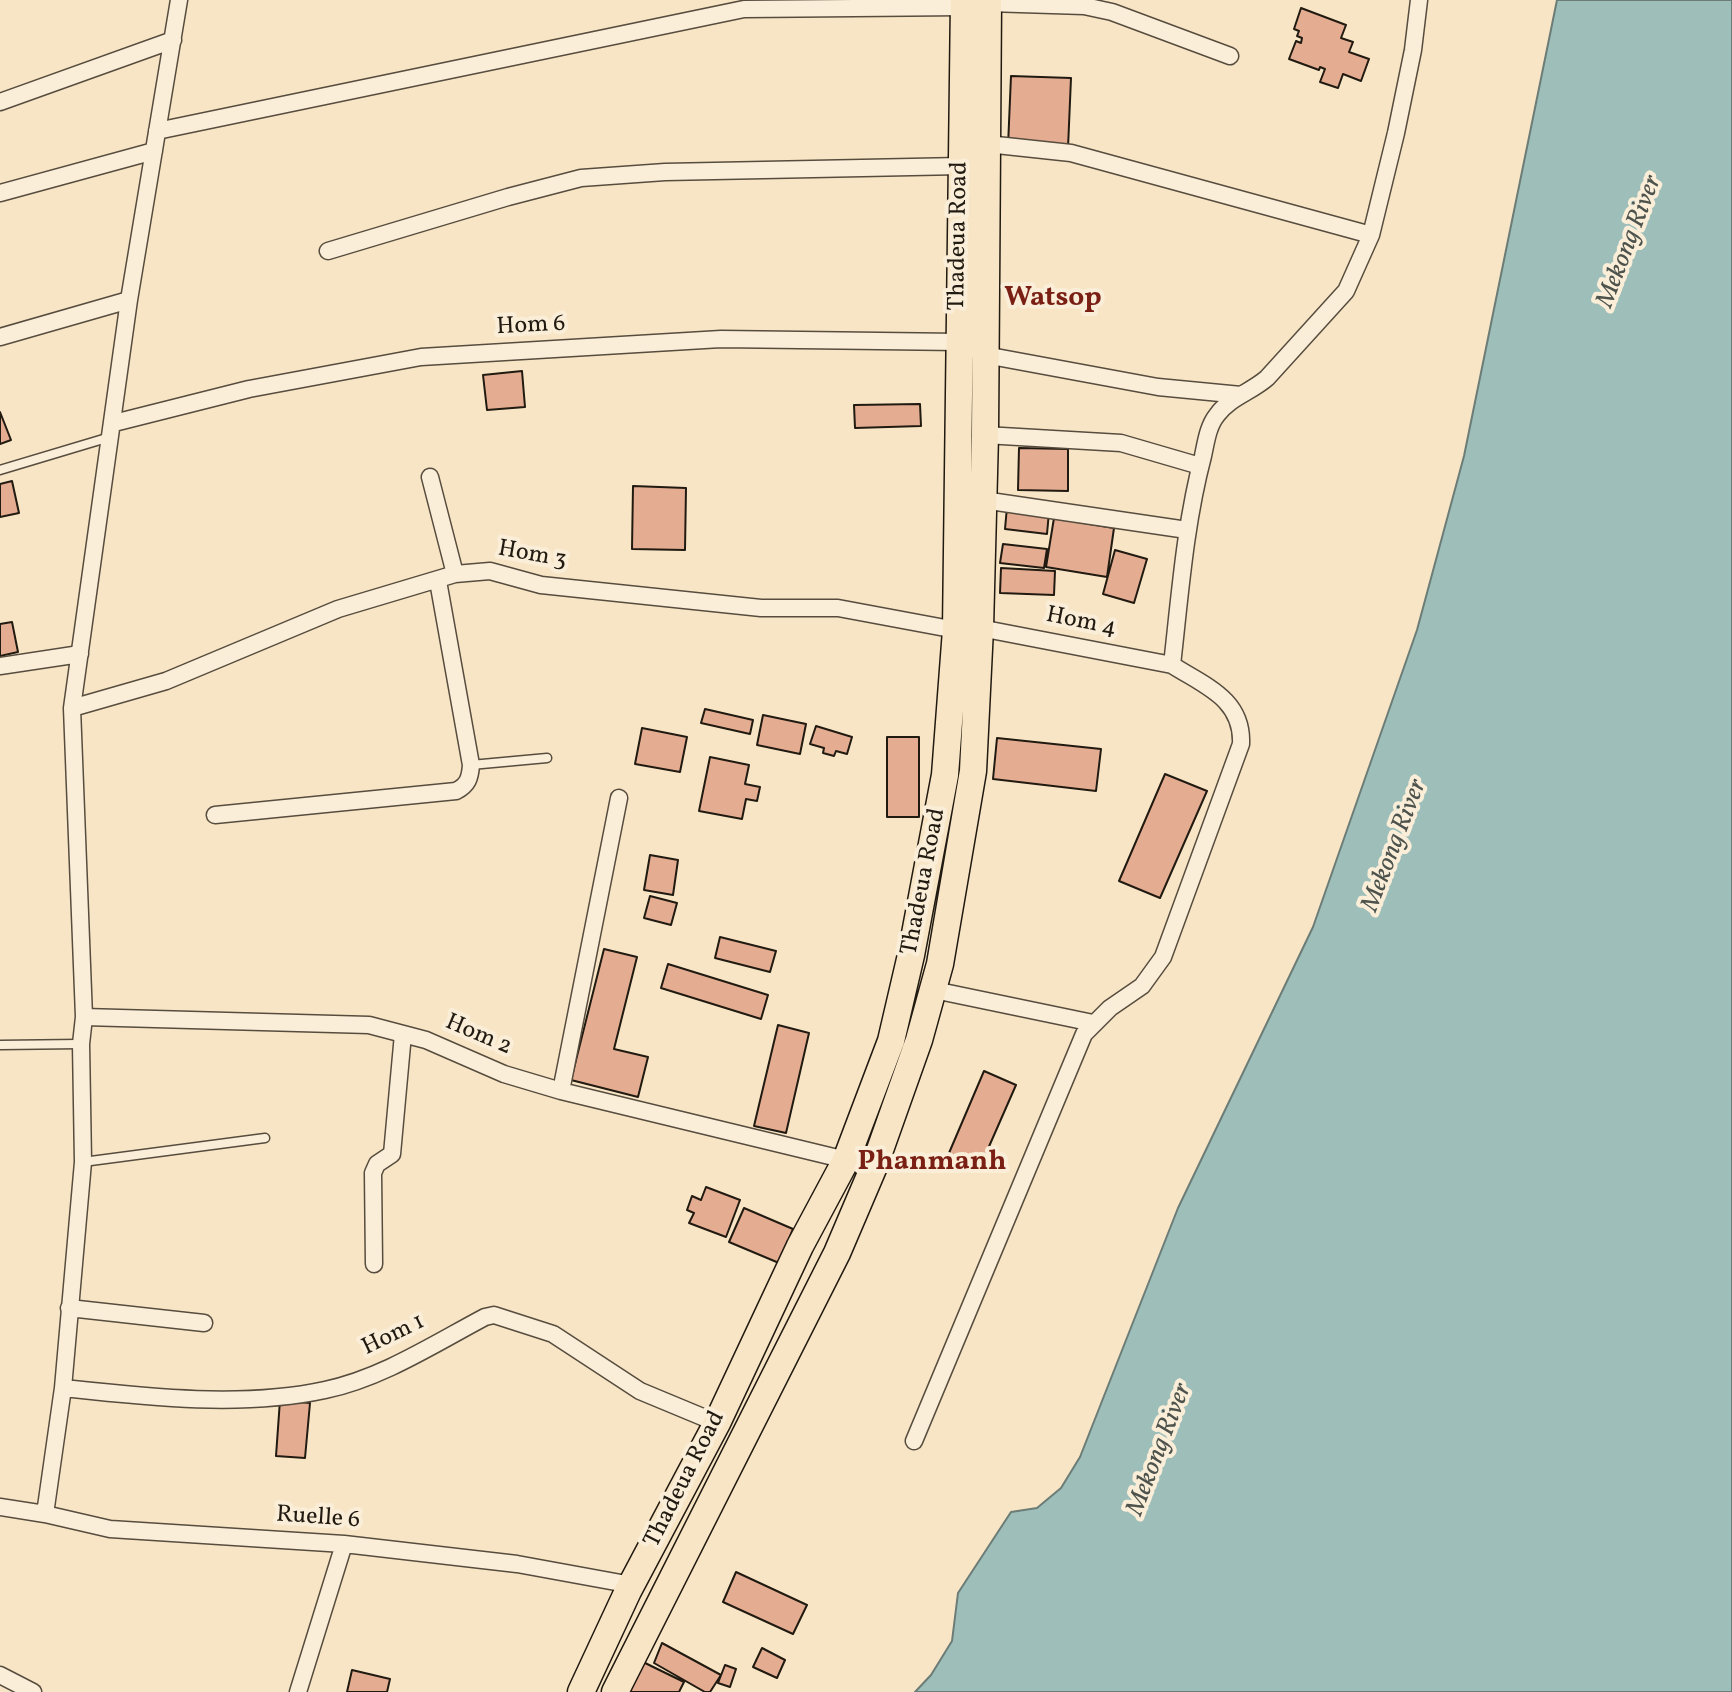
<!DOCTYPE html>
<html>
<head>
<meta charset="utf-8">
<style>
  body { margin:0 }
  canvas { display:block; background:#f8e5c5 }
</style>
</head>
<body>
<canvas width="1732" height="1692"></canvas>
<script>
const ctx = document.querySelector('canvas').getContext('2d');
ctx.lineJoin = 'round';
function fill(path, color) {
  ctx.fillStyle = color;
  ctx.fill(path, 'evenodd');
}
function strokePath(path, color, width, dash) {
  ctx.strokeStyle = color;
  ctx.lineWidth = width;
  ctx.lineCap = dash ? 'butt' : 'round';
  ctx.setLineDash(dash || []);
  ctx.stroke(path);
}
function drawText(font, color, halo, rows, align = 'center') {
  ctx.font = font + ' Vollkorn,serif';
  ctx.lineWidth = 8;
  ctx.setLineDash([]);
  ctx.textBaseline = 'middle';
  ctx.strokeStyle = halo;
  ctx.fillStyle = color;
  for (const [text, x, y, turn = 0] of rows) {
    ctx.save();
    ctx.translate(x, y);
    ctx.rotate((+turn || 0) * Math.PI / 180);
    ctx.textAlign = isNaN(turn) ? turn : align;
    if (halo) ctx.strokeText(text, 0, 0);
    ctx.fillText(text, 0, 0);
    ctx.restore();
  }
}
const water = new Path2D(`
  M1557,0H1732V1692H915L931,1675L952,1641L958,1593L1011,1512L1037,1508L1061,1488L1080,1457L1178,1208L1313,927L1417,630L1464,456Z`);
fill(water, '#9ebeb9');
strokePath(water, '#6c7c76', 2);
const building = new Path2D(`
  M1301,8L1346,25L1341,38L1353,42L1349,52L1369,59L1361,81L1343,74L1338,88L1320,82L1325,69L1320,67L1319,70L1289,59L1296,41L1301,43L1302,38L1297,36L1299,31L1294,29Z
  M1011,76L1071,78L1068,148L1008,146Z
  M522,371L525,407L487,410L483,375Z
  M920,404L921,426L855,428L854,405Z
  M0,412L11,440L0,444Z
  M1019,448L1068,449V491L1018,490Z
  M12,481L19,513L0,517V484Z
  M633,486L686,488L685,550L632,549Z
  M1007,507L1049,512L1047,534L1005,529Z
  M1054,518L1114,528L1107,577L1046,567Z
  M1003,544L1047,549L1044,568L1000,563Z
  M1115,550L1147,559L1134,603L1103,594Z
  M1001,568L1055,571L1054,595L1000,593Z
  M12,622L18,652L0,656V624Z
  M705,709L753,720L750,734L701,723Z
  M763,715L806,724L800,754L757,745Z
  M816,726L852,737L847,754L836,751L834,756L823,753L824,748L810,744Z
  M642,728L687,737L680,772L635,764Z
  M887,737H919V817H887Z
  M997,738L1101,749L1096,791L993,779Z
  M710,757L749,765L745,784L760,787L757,801L746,799L742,819L699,811Z
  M1165,774L1207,791L1160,898L1119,881Z
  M650,855L678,860L673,895L644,890Z
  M650,896L677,903L671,925L644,918Z
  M720,937L776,951L770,972L715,958Z
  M604,949L637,957L614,1049L648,1057L638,1097L571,1080Z
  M668,964L768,995L761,1019L661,988Z
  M778,1025L809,1033L786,1133L754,1126Z
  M984,1071L1016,1085L980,1167L949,1153Z
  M706,1187L740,1200L726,1237L689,1223L694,1213L687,1210L692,1196L701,1200Z
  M744,1208L793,1229L779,1263L729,1242Z
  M280,1400L310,1403L305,1458L276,1456Z
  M736,1572L807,1605L793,1634L723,1602Z
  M662,1643L721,1675L710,1692H705L654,1663Z
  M762,1648L785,1660L777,1678L753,1667Z
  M641,1661L684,1682L679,1692H625Z
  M725,1665L736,1669L730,1687L718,1683Z
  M352,1670L390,1679L387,1692H347Z`);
fill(building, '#e4ad92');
strokePath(building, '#211a11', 2);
const service = new Path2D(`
  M0,470L110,437
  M471,765L547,758
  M0,1045L80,1044
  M83,1162L265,1138`);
const minor = new Path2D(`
  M988,3L1084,6L1112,12L1230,56
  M0,102L173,40
  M157,131L744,9L964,7
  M987,144L1071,153L1371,235
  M0,193L154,151
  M328,251L508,197L581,178L665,172L961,166
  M0,337L129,300
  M114,423L249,389L421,357L721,339L959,342L985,355L1158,387L1241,395
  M985,435L1121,443L1200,466
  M430,477L455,574
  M983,500L1187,530
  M980,628L1172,665
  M0,666L80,654
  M72,708L166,681L338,609L455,574L490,571L541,585L761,608H838L956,630
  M215,815L456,791C468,785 470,778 471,765L438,581
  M934,990L1093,1023
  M84,1017L369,1025L426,1040L504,1074L561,1091L846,1160
  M561,1091L619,798
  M374,1264L373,1173L377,1164L392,1154L403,1034
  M69,1308L204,1323
  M63,1388C146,1397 242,1408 325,1390C382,1378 434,1344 485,1317L494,1315L553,1334L640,1391L717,1423
  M914,1441L1084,1034L1110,1008L1142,986L1163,957L1241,744C1243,699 1205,686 1172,665C1180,595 1185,524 1203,456C1206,442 1208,426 1217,415C1229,398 1251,392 1267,378L1346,291L1371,235L1396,133L1413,50L1419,0
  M0,1507L45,1514L110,1529L344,1544L517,1564L632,1585
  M45,1514L63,1388L83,1162L81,1044L84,1017L72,708L129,300L179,0
  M0,1675L33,1692
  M298,1692L344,1544`);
const primary = new Path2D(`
  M581,1692L628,1591L717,1423L800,1246L846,1160L891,1041L911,955L945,775L956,630L964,0
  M615,1692L837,1253L875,1164L919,1040L940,964L973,771L980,628L985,435L988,0`);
strokePath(service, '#574d3e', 11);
strokePath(minor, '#574d3e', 19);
strokePath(primary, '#211a11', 29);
strokePath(service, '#faeed9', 8);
strokePath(minor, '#faeed9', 16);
strokePath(primary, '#f8e5c5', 26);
drawText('24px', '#211a11', '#faeed9', [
  ["Thadeua Road",960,236,-89],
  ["Hom 6",531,327,-3],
  ["Hom 3",532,556,10],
  ["Hom 4",1081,623,11],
  ["Thadeua Road",925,882,-79],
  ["Hom 2",478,1036,23],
  ["Hom 1",394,1336,-26],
  ["Thadeua Road",686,1480,-63],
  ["Ruelle 6",318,1519,4]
]);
drawText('italic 26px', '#4d534c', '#faeed9', [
  ["Mekong River",1631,242,-69],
  ["Mekong River",1396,846,-69],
  ["Mekong River",1161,1450,-69]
]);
drawText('bold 28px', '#7a1f14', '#faeed9', [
  ["Watsop",1053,300],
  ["Phanmanh",932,1164]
]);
</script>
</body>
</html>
